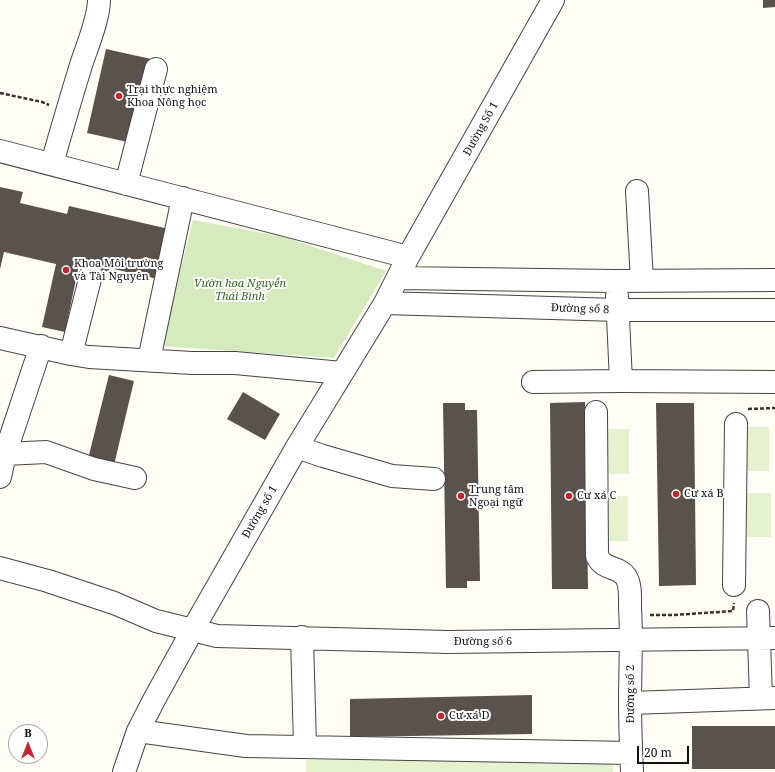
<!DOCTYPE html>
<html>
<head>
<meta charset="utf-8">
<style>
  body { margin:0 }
  #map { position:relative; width:775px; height:772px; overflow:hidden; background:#fffdf5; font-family:"Noto Serif",serif }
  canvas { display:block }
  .north { position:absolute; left:8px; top:724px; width:40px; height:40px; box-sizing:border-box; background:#fff; border:1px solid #a0a0a0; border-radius:50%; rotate:0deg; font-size:11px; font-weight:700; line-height:16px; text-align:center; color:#111 }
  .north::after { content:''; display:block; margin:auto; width:14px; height:18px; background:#c4262e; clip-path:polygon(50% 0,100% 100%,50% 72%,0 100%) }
  .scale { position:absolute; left:637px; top:746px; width:52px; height:18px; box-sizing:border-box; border:2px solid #111; border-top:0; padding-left:5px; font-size:12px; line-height:14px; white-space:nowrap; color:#111; -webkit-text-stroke:3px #fff; paint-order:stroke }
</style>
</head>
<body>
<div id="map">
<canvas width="775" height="772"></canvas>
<div class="north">B</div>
<div class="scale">20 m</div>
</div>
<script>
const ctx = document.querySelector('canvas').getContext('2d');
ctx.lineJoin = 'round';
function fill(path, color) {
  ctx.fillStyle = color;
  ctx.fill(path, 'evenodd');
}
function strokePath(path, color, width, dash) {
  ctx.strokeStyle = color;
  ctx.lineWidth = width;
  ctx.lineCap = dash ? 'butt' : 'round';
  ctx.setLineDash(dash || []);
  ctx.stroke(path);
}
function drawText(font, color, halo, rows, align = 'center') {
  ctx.font = font + ' "Noto Serif",serif';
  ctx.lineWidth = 4;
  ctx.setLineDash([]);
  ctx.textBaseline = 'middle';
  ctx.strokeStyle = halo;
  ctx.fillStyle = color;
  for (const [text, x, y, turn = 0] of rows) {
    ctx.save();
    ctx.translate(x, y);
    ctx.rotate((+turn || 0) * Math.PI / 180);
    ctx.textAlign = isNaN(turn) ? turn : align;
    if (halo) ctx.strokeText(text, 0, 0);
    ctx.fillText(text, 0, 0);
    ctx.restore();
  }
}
fill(new Path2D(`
  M193,220L284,237L386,271L334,358L161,346Z`), '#d5ebbd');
fill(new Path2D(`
  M744,427H769V471H745Z
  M604,429H629V474H605Z
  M747,493H771V537H747Z
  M603,496H628V541H604Z
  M613,757V772H306V760Z`), '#e6f2cf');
fill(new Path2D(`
  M763,0H775V7L763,8Z
  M106,49L151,59L132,143L87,133Z
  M0,187L23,192L20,203L67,214L69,206L169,229L158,279L109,268V272L79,265L65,332L42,327L56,264L4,252L0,269Z
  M109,375L134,381L114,465L88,459Z
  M243,392L280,414L265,440L227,419Z
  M585,402L588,589H552L550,403Z
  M443,403H465V410H477L480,581H467V588H446Z
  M656,403H694L696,585L659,586Z
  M532,695V734L350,737V699Z
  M692,726H775V769H692Z`), '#5a524d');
const minor = new Path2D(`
  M0,151L408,257
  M52,164C61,131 71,98 81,65C87,47 99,18 99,0
  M126,184L156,69
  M637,191L642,281
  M398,278L615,281L775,280
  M617,296L621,381
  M385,303L618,310H775
  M0,338L71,354L89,357L192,363H235L342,373
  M41,346L5,454L46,452L94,469L135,478
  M71,354L91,275
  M149,360L183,198
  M533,382L621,381L775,382
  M596,412L597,556C604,571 618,565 626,577C631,585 630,598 630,607C632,639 630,670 630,702C630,725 631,749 632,772
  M297,447L323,456L392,476L434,479
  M0,477L5,454
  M0,568L48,581L114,603L156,621L217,636L448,642L775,638
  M734,585L736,424
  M758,611L761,698
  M302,637L305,747
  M630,703L775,698
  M138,731L246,746L631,753
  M124,772L138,731L155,698L192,631L297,447L385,303L408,257L553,0`);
strokePath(minor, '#444', 24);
strokePath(new Path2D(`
  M0,93L42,102L49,105
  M748,409L775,408
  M650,615H674L733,611L734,603`), '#333', 2.5, [4, 2]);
strokePath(minor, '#fff', 22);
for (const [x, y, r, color] of [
  [119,96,4,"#c4262e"],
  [66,270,4,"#c4262e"],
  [676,494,4,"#c4262e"],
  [461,496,4,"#c4262e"],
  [569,496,4,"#c4262e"],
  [441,716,4,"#c4262e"]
]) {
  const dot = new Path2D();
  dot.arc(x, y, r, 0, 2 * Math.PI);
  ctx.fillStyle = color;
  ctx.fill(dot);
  strokePath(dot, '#fff', 1.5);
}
drawText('11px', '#111', '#fff', [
  ["Trại thực nghiệm",127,90],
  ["Khoa Nông học",127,103],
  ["Khoa Môi trường",74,264],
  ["và Tài Nguyên",74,277],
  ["Trung tâm",469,490],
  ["Ngoại ngữ",469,503],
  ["Cư xá B",684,494],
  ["Cư xá C",577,496],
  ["Cư xá D",449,716]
], 'left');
drawText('11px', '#111', '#fff', [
  ["Đường Số 1",481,129,-61],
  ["Đường số 8",580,309,2],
  ["Đường số 1",260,512,-60],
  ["Đường số 6",483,642],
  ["Đường số 2",631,694,-90]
]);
drawText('italic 11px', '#2f6b1f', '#fff', [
  ["Vườn hoa Nguyễn",240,284],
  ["Thái Bình",240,297]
]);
</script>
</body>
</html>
